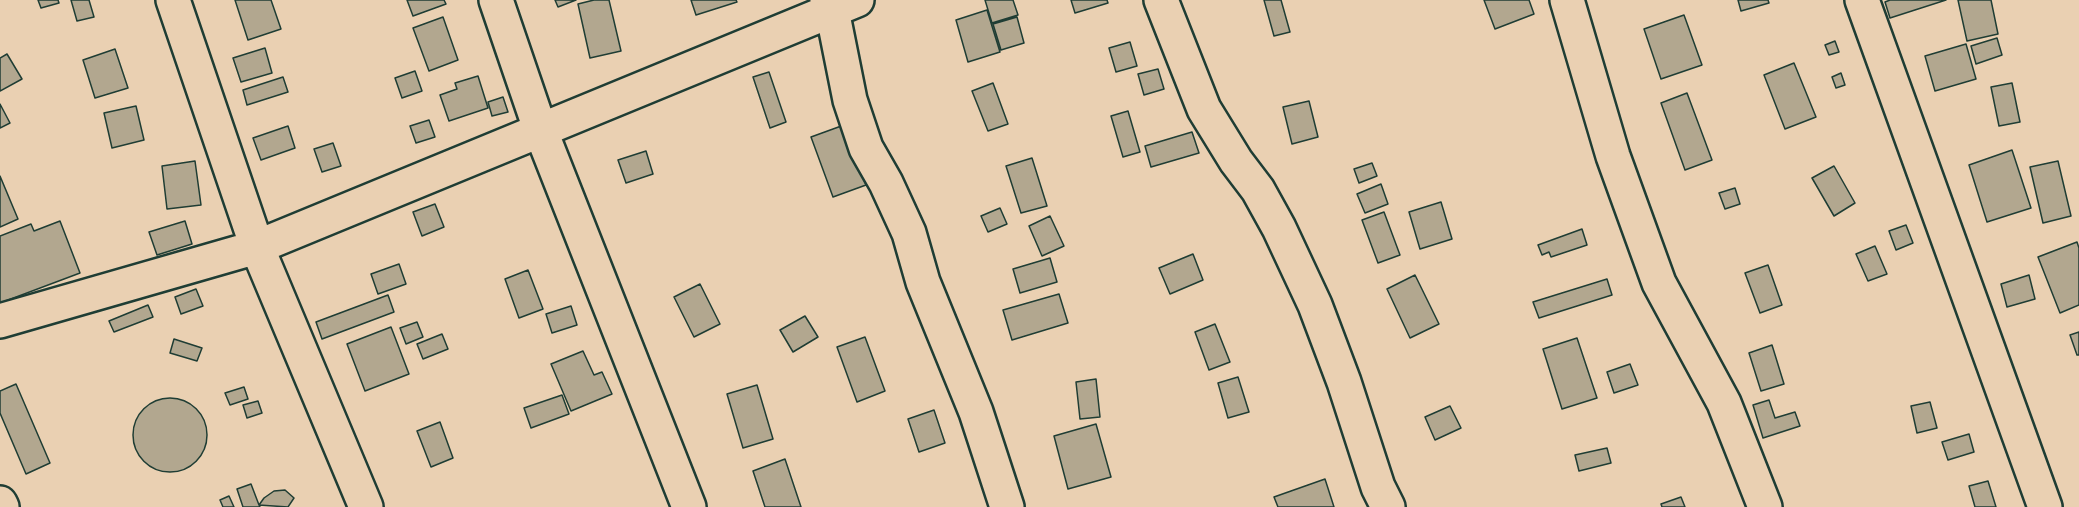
<!DOCTYPE html>
<html>
<head>
<meta charset="utf-8">
<style>
  body { margin:0 }
  canvas { display:block; background:#ead0b2 }
</style>
</head>
<body>
<canvas width="2079" height="507"></canvas>
<script>
const ctx = document.querySelector('canvas').getContext('2d');
ctx.lineJoin = 'round';
function fill(path, color) {
  ctx.fillStyle = color;
  ctx.fill(path, 'evenodd');
}
function strokePath(path, color, width, dash) {
  ctx.strokeStyle = color;
  ctx.lineWidth = width;
  ctx.lineCap = dash ? 'butt' : 'round';
  ctx.setLineDash(dash || []);
  ctx.stroke(path);
}
const building = new Path2D(`
  M38,0H58L59,3L41,8Z
  M71,0H89L94,17L77,21Z
  M235,0H271L281,29L248,40Z
  M407,0H444L446,4L413,16Z
  M555,0H576L558,7Z
  M594,0H609L621,51L590,58L578,4Z
  M691,0H736L737,2L696,15Z
  M985,0H1013L1018,15L992,23Z
  M1071,0H1107L1108,3L1075,13Z
  M1264,0H1281L1290,32L1274,36Z
  M1484,0H1529L1534,14L1495,29Z
  M1738,0H1768L1769,3L1741,11Z
  M1890,0H1946L1890,18L1885,2Z
  M1958,0H1991L1998,34L1967,41Z
  M987,10L1000,52L968,62L956,20Z
  M1684,15L1702,65L1661,79L1644,29Z
  M443,17L458,60L429,71L413,28Z
  M1017,17L1024,43L1001,50L993,24Z
  M1997,38L2002,55L1976,64L1971,46Z
  M1835,41L1839,52L1829,55L1825,45Z
  M1130,42L1137,66L1116,72L1109,48Z
  M1966,44L1976,79L1935,91L1925,56Z
  M265,48L272,73L241,82L233,58Z
  M115,49L128,88L95,98L83,60Z
  M7,54L22,79L0,91V58Z
  M1794,63L1816,117L1785,129L1764,75Z
  M1158,69L1164,89L1144,95L1138,74Z
  M415,71L422,91L402,98L395,78Z
  M769,72L786,122L770,128L753,77Z
  M1841,73L1845,85L1836,88L1832,77Z
  M478,76L488,108L449,121L440,95L457,89L455,83Z
  M283,77L288,92L247,105L243,90Z
  M993,83L1008,124L988,131L972,91Z
  M2012,83L2020,122L1999,126L1991,87Z
  M1687,93L1712,160L1685,170L1661,103Z
  M503,97L508,112L492,116L488,102Z
  M1309,101L1318,137L1292,144L1283,107Z
  M0,104L10,123L0,128Z
  M136,106L144,140L112,148L104,113Z
  M1128,111L1140,152L1123,157L1111,116Z
  M429,120L435,137L416,143L410,126Z
  M844,125L866,185L833,197L811,137Z
  M288,126L295,148L261,160L253,138Z
  M1192,132L1199,153L1151,167L1145,146Z
  M333,143L341,166L322,172L314,149Z
  M2012,150L2031,208L1987,222L1969,165Z
  M646,151L653,174L626,183L618,160Z
  M1032,158L1047,206L1021,213L1006,166Z
  M195,161L201,205L167,209L162,166Z
  M2058,161L2071,216L2043,223L2030,167Z
  M1372,163L1377,176L1359,183L1354,169Z
  M1834,166L1855,203L1834,216L1812,178Z
  M0,176L18,219L0,227Z
  M1381,184L1388,204L1365,213L1357,194Z
  M1735,188L1740,204L1725,209L1719,193Z
  M1441,202L1452,239L1420,249L1409,212Z
  M435,204L444,227L422,236L413,212Z
  M1000,208L1007,224L988,232L981,216Z
  M1384,212L1400,255L1378,263L1362,220Z
  M1050,216L1064,246L1042,256L1029,226Z
  M60,221L80,273L0,303V236L31,224L34,231Z
  M185,221L192,244L157,255L149,232Z
  M1906,225L1913,243L1896,250L1889,231Z
  M1582,229L1587,245L1551,257L1549,252L1542,255L1538,245Z
  M2077,242L2079,248V305L2060,313L2038,257Z
  M1875,246L1887,274L1868,281L1856,254Z
  M1193,254L1203,280L1170,294L1159,268Z
  M1050,258L1057,282L1020,293L1013,269Z
  M399,264L406,284L378,294L371,274Z
  M1768,265L1782,305L1760,313L1745,273Z
  M528,270L543,309L519,318L505,279Z
  M1415,275L1439,324L1410,338L1387,289Z
  M2029,275L2035,299L2007,307L2001,284Z
  M1607,279L1612,295L1539,318L1533,302Z
  M700,284L720,324L694,337L674,297Z
  M196,289L203,306L181,314L175,297Z
  M1059,294L1068,323L1012,340L1003,310Z
  M388,295L394,312L322,339L316,322Z
  M148,305L153,317L114,332L109,321Z
  M571,306L577,325L552,333L546,314Z
  M805,316L818,337L793,352L780,330Z
  M417,322L423,337L406,344L400,328Z
  M1215,324L1230,362L1209,370L1195,332Z
  M391,327L409,374L365,391L347,344Z
  M2079,332V355H2077L2070,335Z
  M442,334L448,349L423,359L417,344Z
  M865,337L885,391L857,402L837,347Z
  M1577,338L1597,398L1562,409L1543,349Z
  M174,339L202,348L197,361L170,353Z
  M1772,345L1784,384L1761,391L1749,353Z
  M583,351L594,375L602,372L612,394L571,411L551,364Z
  M1630,364L1638,385L1614,393L1607,372Z
  M1238,377L1249,412L1228,418L1218,383Z
  M1096,379L1100,417L1080,419L1076,382Z
  M16,384L50,463L26,474L0,413V391Z
  M757,385L773,439L743,448L727,394Z
  M244,387L248,399L230,405L225,393Z
  M562,395L569,414L531,428L524,408Z
  M133 435a37 37 0 1 1 74 0a37 37 0 1 1-74 0Z
  M1769,400L1775,418L1795,412L1800,426L1763,438L1753,405Z
  M258,401L262,413L247,418L243,405Z
  M1930,402L1937,428L1917,433L1911,406Z
  M1450,406L1461,428L1435,440L1425,417Z
  M934,410L945,443L919,452L908,419Z
  M440,422L453,458L431,467L417,431Z
  M1096,424L1111,477L1068,489L1054,436Z
  M1969,434L1974,452L1948,460L1942,442Z
  M1607,448L1611,463L1579,471L1575,455Z
  M785,459L801,507H765L753,471Z
  M1325,479L1334,507H1278L1274,497Z
  M1988,481L1996,507H1975L1969,486Z
  M251,484L259,505L260,507H243L237,489Z
  M285,490L294,498L288,507L259,505L264,498L274,491Z
  M229,496L234,507H223L220,500Z
  M1681,497L1685,507H1662L1661,504Z`);
fill(building, '#b2a78f');
strokePath(building, '#1f3d34', 1.5);
const minor = new Path2D(`
  M173,0L257,247L366,507
  M496,0L540,129L689,507
  M827,0L832,10L850,100L866,148L886,183L909,233L923,282L976,412L1007,507
  M1161,0L1204,109L1236,161L1258,190L1279,228L1315,305L1344,382L1378,487L1388,507
  M1567,0L1613,156L1659,283L1724,403L1765,507
  M1862,0L2045,507
  M0,321L257,247L857,0
  M0,503L2,507`);
strokePath(minor, '#1f3d34', 38);
strokePath(minor, '#ead0b2', 33);
</script>
</body>
</html>
